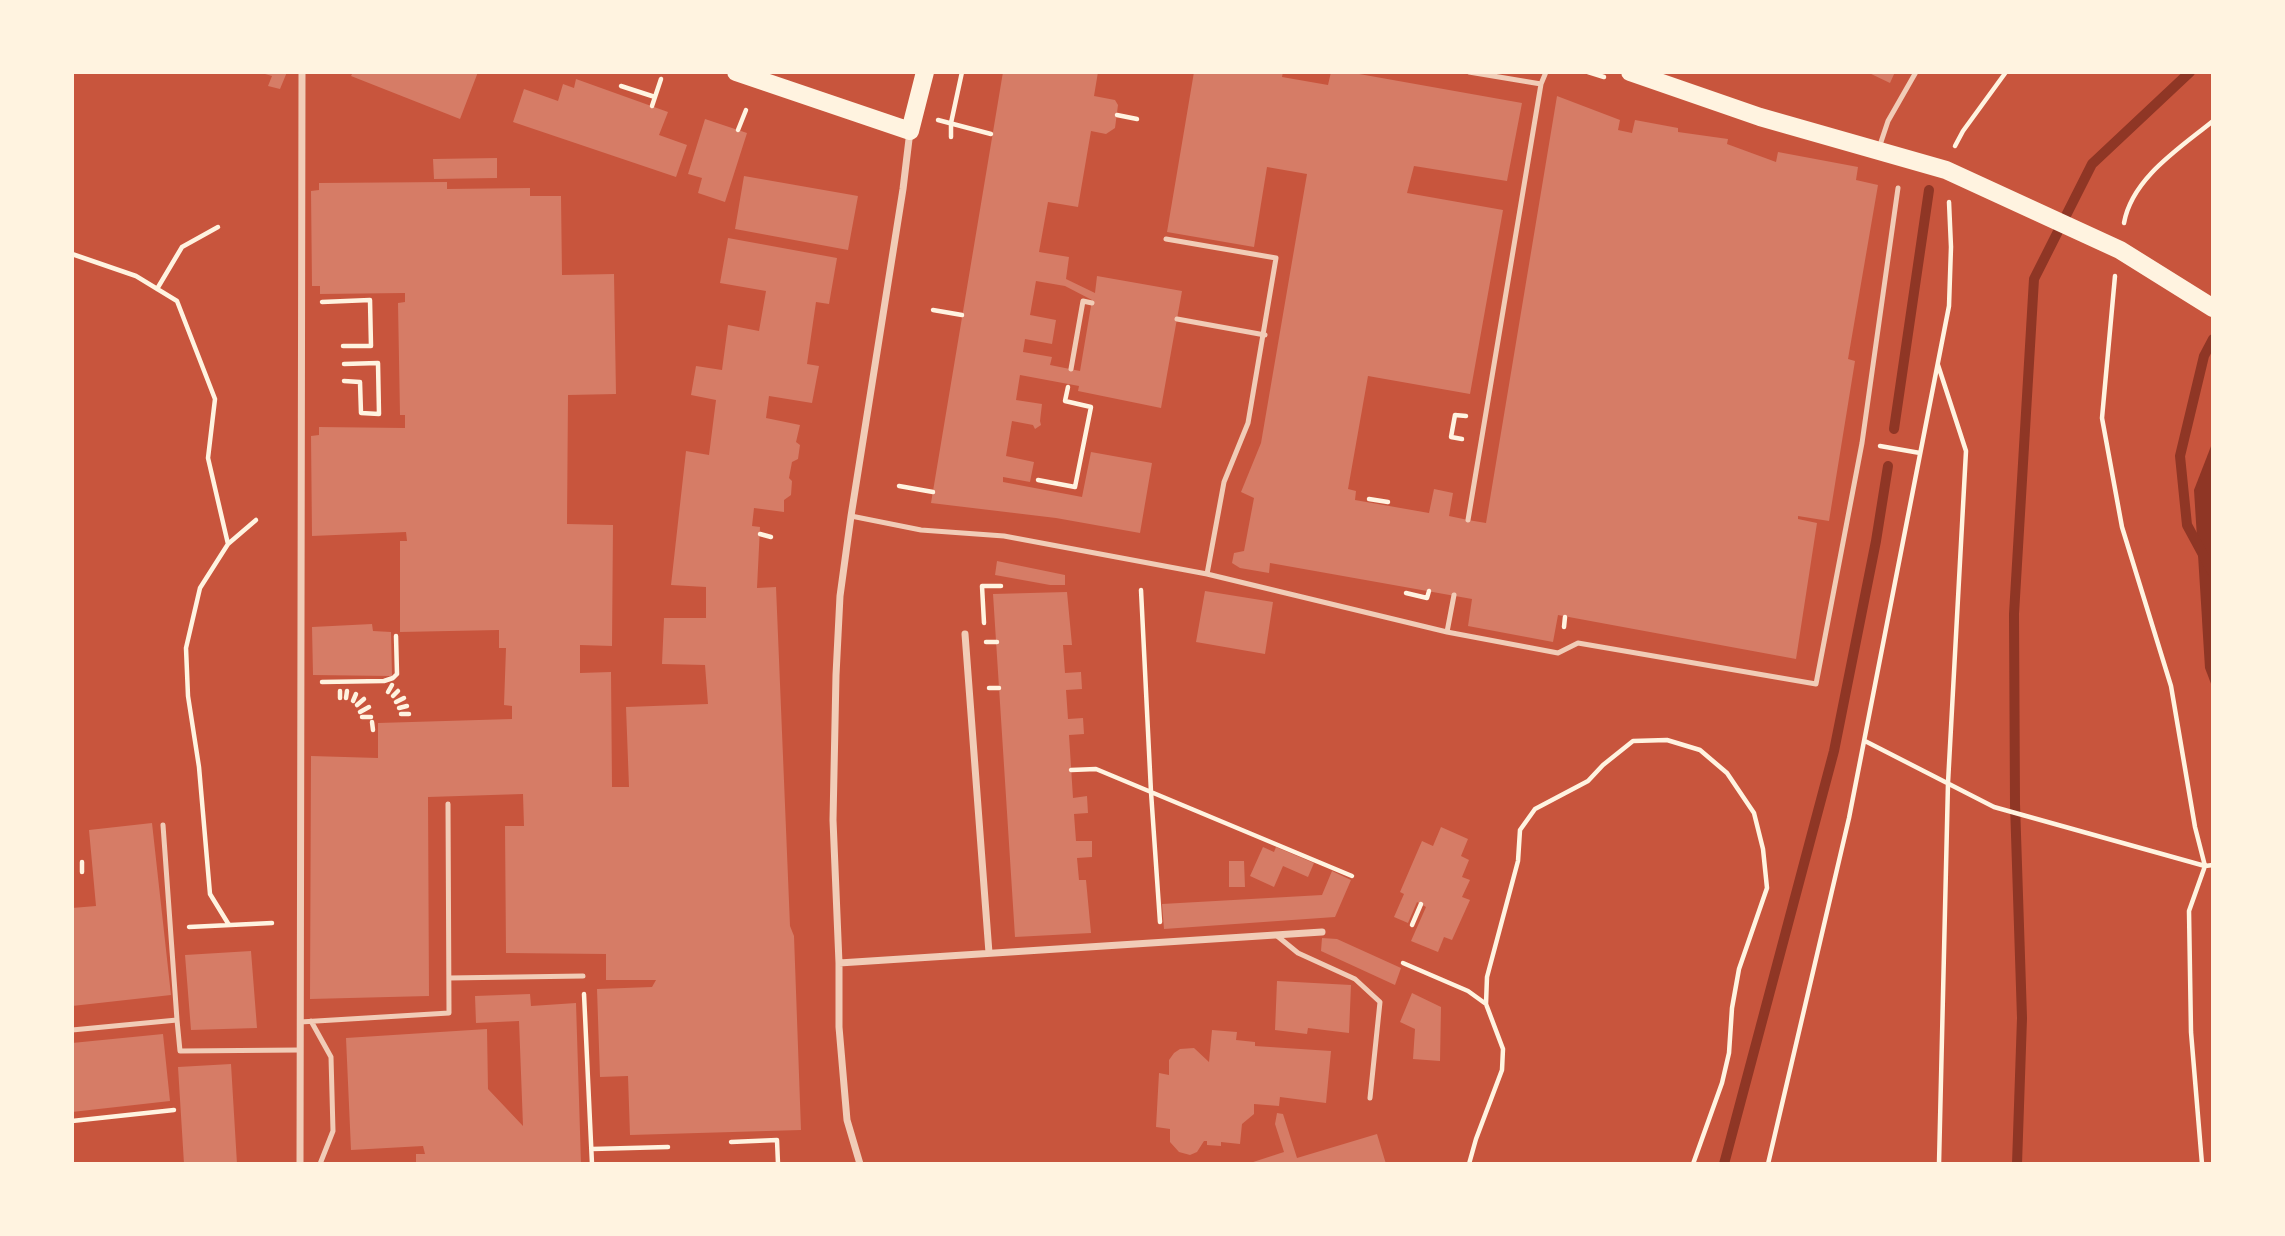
<!DOCTYPE html>
<html>
<head>
<meta charset="utf-8">
<style>
  body { margin:0 }
  #map { position:relative; width:2285px; height:1236px; overflow:hidden; background:#c8553d; font-family:Inter,sans-serif }
  canvas { display:block }
  .frame { position:absolute; inset:0; border:74px solid #fff3e0; pointer-events:none }
</style>
</head>
<body>
<div id="map">
<canvas width="2285" height="1236"></canvas>
<div class="frame"></div>
</div>
<script>
const ctx = document.querySelector('canvas').getContext('2d');
ctx.lineJoin = 'round';
function fill(path, color) {
  ctx.fillStyle = color;
  ctx.fill(path, 'evenodd');
}
function strokePath(path, color, width, dash) {
  ctx.strokeStyle = color;
  ctx.lineWidth = width;
  ctx.lineCap = dash ? 'butt' : 'round';
  ctx.setLineDash(dash || []);
  ctx.stroke(path);
}
fill(new Path2D(`
  M2213,441V689L2205,668L2194,490Z`), '#8f3625');
strokePath(new Path2D(`
  M2213,339L2204,356L2180,456L2187,525L2213,573
  M1894,429L1929,190
  M1724,1164L1834,751L1876,541L1888,466
  M2017,1164L2022,1018L2015,804L2014,614L2034,279L2092,164L2190,72`), '#8f3625', 10);
fill(new Path2D(`
  M258,72H287L280,89L268,86L272,76Z
  M353,72H478L460,119L351,76Z
  M1003,72H1098L1094,96L1115,100L1118,105L1115,128L1106,134L1091,131L1078,207L1048,202L1039,252L1069,257L1066,279L1095,293L1097,276L1182,291L1161,408L1078,391L1079,386L1020,375L1016,400L1042,404L1040,421L1041,425L1035,429L1033,425L1012,421L1006,456L1034,462L1030,482L1003,477V482L1082,497L1091,452L1152,463L1140,533L1056,518L931,503ZM1036,281L1065,286L1092,300L1080,371L1050,365L1052,357L1023,352L1025,339L1052,344L1056,320L1030,315Z
  M1194,72H1283L1282,77L1328,85L1331,72H1348L1522,103L1507,181L1414,166L1407,193L1503,210L1470,394L1368,376L1348,489L1356,491L1355,500L1429,513L1434,489L1453,493L1449,516L1468,520L1486,523L1557,96L1620,120L1618,130L1632,133L1635,120L1678,128V132L1728,139L1727,144L1776,162L1778,152L1858,167L1856,180L1878,185L1848,359L1855,361L1829,521L1798,516V519L1817,523L1796,659L1558,615L1553,642L1468,626L1472,599L1270,563L1269,573L1240,568L1232,563L1234,553L1244,551L1254,498L1241,492L1261,443L1307,174L1267,167L1254,247L1167,232Z
  M1867,72H1895L1890,83Z
  M576,79L668,112L659,135L687,145L676,177L513,122L524,89L558,101L563,84L574,88Z
  M705,119L747,133L725,202L698,193L702,178L688,174Z
  M497,158V178L434,179L433,159Z
  M744,176L858,196L848,250L735,229Z
  M447,182V189L530,188V196H561L562,275L614,274L616,394L568,395L567,524L613,525L612,646L580,645V673L611,672L612,787H629L626,707L708,704L705,665L662,664L664,618H706V587L671,585L686,451L709,455L716,400L691,395L696,366L722,370L728,325L759,331L766,291L720,283L728,238L837,258L829,304L816,302L807,364L819,366L812,403L769,396L766,418L800,425L796,442L800,445L798,459L792,462L789,478L792,481L791,495L784,500V512L754,508L752,526L760,527L757,588L776,587L790,926L794,936L801,1130L630,1135L628,1076L600,1077L597,989L652,987L656,980H606V954L506,953L505,826H524L523,794L428,797L429,996L310,999L311,756L378,758V723L512,719V706L504,705L506,648H499V630L400,632V541H407L406,532L312,536L311,436L319,435V427L405,428V415H400L398,303L405,302V293L320,294V286H312L311,191L319,190V183Z
  M997,561L1065,575V585H1050L995,575Z
  M1205,591L1273,602L1265,654L1196,642Z
  M1067,592L1072,645H1063L1065,673L1081,672L1082,689L1066,690L1068,719L1083,718L1084,734L1069,735L1073,798L1087,796L1088,813L1074,814L1076,841H1092V857L1077,858L1079,880H1086L1091,933L1015,937L993,594Z
  M372,624L373,631L391,632L392,676L313,675L312,627Z
  M152,823L171,995L72,1006V908L96,906L89,830Z
  M1441,827L1468,839L1461,856L1469,860L1462,877L1470,880L1462,897L1470,900L1452,940L1444,937L1438,952L1411,941L1426,907L1417,902L1408,923L1394,917L1404,894L1400,892L1422,841L1433,846Z
  M1263,847L1274,852L1276,847L1314,863L1308,877L1283,866L1274,887L1250,876Z
  M1229,861H1244L1245,887H1229Z
  M1332,871L1351,880L1335,917L1164,929L1162,904L1322,895Z
  M1322,938L1337,939L1401,968L1395,985L1321,951Z
  M251,951L257,1028L191,1030L185,955Z
  M1277,981L1351,985L1349,1033L1308,1028L1307,1034L1275,1030Z
  M1412,993L1441,1007L1440,1061L1413,1059L1415,1029L1400,1022Z
  M530,994L531,1006L576,1003L581,1164H416V1154H425L423,1146L351,1150L346,1038L487,1029L488,1089L523,1126L519,1021L476,1023L475,996Z
  M1212,1030L1237,1032L1236,1040L1255,1042V1046L1331,1051L1326,1103L1280,1097L1279,1106L1254,1104V1114L1242,1124L1240,1144L1221,1142V1146L1207,1145V1141H1204L1197,1152L1190,1155L1179,1152L1170,1142V1129L1156,1127L1159,1073L1169,1075V1060L1174,1053L1180,1049L1194,1048L1209,1062Z
  M163,1034L170,1101L72,1112V1043Z
  M231,1064L237,1164H184L178,1067Z
  M1277,1113L1283,1114L1297,1158L1377,1134L1386,1164H1247L1284,1152L1275,1124Z`), '#d67c66');
strokePath(new Path2D(`
  M1588,72L1604,77
  M621,86L655,97L652,106
  M655,97L661,79
  M1117,115L1137,119
  M938,120L991,134
  M738,130L746,110
  M951,137V123L962,72
  M1955,146L1963,131L2006,72
  M2124,223C2132,178 2180,148 2213,121
  M72,254L136,276L177,301L215,399L208,458L228,544L200,588L186,648L188,696L199,767L210,894L229,925
  M2115,276L2102,418L2122,527L2171,686L2195,827L2205,866L2189,911L2191,1032L2202,1164
  M157,289L182,247L218,227
  M322,302L370,300L371,346H343
  M933,310L962,315
  M344,364L378,363L379,414L361,413L360,382L344,381
  M1938,365L1966,451L1948,783L1939,1164
  M1462,439L1451,437L1455,415L1466,416
  M1880,446L1920,453
  M1038,480L1075,487L1091,407L1065,401L1068,387
  M899,486L933,492
  M1369,499L1388,502
  M760,534L771,537
  M228,544L256,520
  M1141,590L1151,792L1160,922
  M1406,593L1427,598L1429,591
  M984,623L982,586H1001
  M1564,627L1565,617
  M986,642H997
  M322,682L384,681L393,678L397,674L396,636
  M989,688H999
  M340,691V698
  M388,692L392,685
  M393,696L398,691
  M346,698L347,691
  M353,701L356,694
  M396,702L404,698
  M357,705L364,699
  M399,708L407,706
  M360,712L369,707
  M401,714H409
  M362,717H371
  M372,722L373,730
  M1865,741L1994,807L2205,866L2213,865
  M1071,770L1096,769L1352,876
  M82,862V872
  M1412,925L1421,904
  M189,927L272,923
  M1403,963L1468,991L1486,1004L1503,1049L1502,1070L1476,1139L1469,1164
  M584,994L592,1164
  M1486,1004L1487,977L1518,861L1520,830L1535,809L1588,781L1603,765L1633,741L1667,740L1700,750L1727,773L1754,813L1763,849L1767,888L1739,969L1732,1008L1729,1053L1722,1083L1693,1164
  M72,1121L174,1110
  M731,1142L777,1140L778,1164
  M592,1149L668,1147
  M1768,1164L1849,818L1949,306L1951,247L1949,202`), '#fff3e0', 4.5);
strokePath(new Path2D(`
  M1469,72L1541,84L1546,72
  M1879,148L1888,121L1916,72
  M1166,239L1276,258L1248,423L1224,482L1207,574
  M1177,319L1265,335
  M1071,369L1083,301L1092,303
  M851,516L921,530L1004,536L1207,574L1447,632L1558,653L1578,643L1816,684L1862,443L1898,188
  M1468,520L1541,84
  M1447,632L1454,595
  M163,825L177,1020
  M1276,935L1298,953L1355,979L1380,1002L1370,1098
  M449,978L583,976
  M311,1021L331,1057L333,1131L320,1164
  M300,1022L449,1013L448,804
  M72,1030L177,1020L180,1051L300,1050`), '#f1ccb7', 5);
strokePath(new Path2D(`
  M965,634L989,953
  M839,963L1322,932
  M300,1164L302,72
  M860,1164L847,1120L839,1027V963L833,820L836,675L840,596L851,516L903,189L910,131`), '#f1ccb7', 7);
strokePath(new Path2D(`
  M736,72L910,131L925,72
  M1630,72L1760,117L1946,170L2120,250L2213,308`), '#fff3e0', 18);
</script>
</body>
</html>
